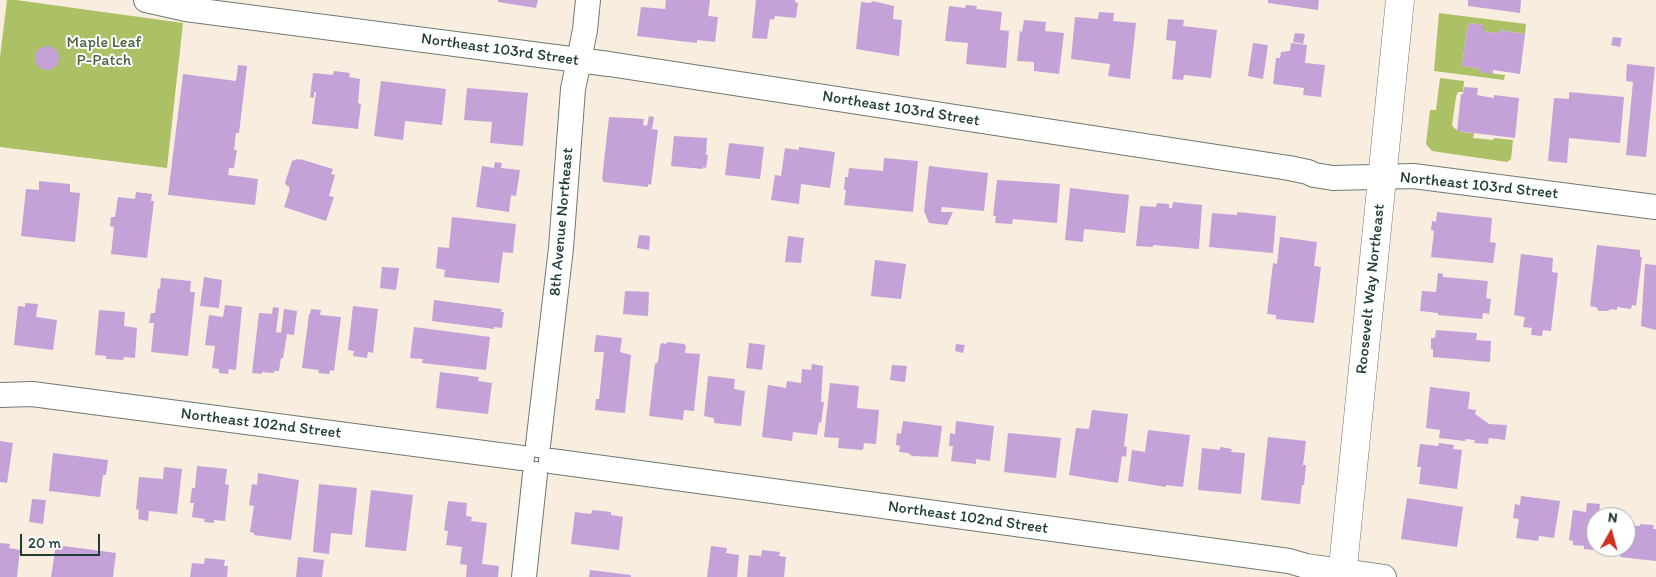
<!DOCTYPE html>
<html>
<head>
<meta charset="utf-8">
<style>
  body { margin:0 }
  #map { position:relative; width:1656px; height:577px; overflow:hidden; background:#f9eddf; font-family:Itim,sans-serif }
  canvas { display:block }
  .north { position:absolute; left:1586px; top:507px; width:50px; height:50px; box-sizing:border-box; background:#fff; border:1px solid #a5b1ae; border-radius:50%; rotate:7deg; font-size:14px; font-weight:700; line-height:20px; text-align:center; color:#1f3d34 }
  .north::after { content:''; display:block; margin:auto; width:18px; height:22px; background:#c8321e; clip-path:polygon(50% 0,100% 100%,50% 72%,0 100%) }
  .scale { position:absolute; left:20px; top:534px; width:80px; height:22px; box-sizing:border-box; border:2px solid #1f3d34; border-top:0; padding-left:6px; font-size:15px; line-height:18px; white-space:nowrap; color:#1f3d34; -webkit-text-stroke:4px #fff; paint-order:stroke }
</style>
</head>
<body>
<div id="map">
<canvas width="1656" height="577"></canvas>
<div class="north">N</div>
<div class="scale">20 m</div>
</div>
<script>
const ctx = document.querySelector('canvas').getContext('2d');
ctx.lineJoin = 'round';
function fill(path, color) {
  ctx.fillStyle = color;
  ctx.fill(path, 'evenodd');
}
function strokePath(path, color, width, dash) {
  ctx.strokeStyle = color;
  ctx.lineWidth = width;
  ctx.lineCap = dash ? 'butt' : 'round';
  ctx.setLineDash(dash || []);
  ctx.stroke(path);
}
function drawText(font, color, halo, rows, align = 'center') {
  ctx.font = font + ' Itim,sans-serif';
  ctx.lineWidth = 4;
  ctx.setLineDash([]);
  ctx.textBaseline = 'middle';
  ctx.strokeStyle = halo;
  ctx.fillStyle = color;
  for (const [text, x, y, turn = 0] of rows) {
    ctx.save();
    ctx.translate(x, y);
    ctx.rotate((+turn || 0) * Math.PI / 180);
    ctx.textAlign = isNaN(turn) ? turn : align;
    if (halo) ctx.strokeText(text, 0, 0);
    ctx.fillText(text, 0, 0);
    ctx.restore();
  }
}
fill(new Path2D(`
  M7,0H16L183,23L167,168L0,147V57Z
  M1439,13L1526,24L1525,34L1500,30L1499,33L1483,31V25L1469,23L1468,29H1467L1462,66L1480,69V72L1505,75L1504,80L1434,71Z
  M1440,78L1464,81L1463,92H1458L1456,97L1452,125C1456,133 1466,132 1474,133L1473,138L1493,140L1494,138L1513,140L1511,159L1507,162L1432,151L1426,144L1430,110H1436Z`), '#acc165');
fill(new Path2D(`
  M498,0H538L536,8L498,2Z
  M666,0H710L708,16L718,17L715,42L697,40V43L637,36L641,7L665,9Z
  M756,0H795V2L798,3L796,18L775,16L774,20L770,19L767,39L752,38Z
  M1268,0H1319L1318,10L1268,3Z
  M1468,0H1521L1520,13L1468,6Z
  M872,1L894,6L893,19L902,20L899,56L856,49L861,2L871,3Z
  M966,5L977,6L976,9L1002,12L1000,30L1009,31L1006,68L966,64L968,43L945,41L949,6L965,8Z
  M1099,12L1114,13L1113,21L1136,23L1130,79L1108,76L1110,64L1071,59L1075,17L1098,19Z
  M1168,19L1184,20L1183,26L1217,30L1211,78L1184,75L1183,80L1172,79L1176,41L1166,40Z
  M1024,20L1046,22L1045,31L1064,33L1059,74L1034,71V62L1017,61L1020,31L1022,32Z
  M1469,23L1483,25V31L1499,33V30L1525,34L1520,74L1493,70V74L1479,72L1480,69L1462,66L1467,29H1468Z
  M1295,33L1305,34L1303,44L1293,42Z
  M1613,37L1622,38L1620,47L1611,45Z
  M1253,43L1268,45L1263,79L1248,76Z
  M1291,43L1307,45L1305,63L1325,65L1321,97L1303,95L1304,88L1273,84L1276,58H1280L1281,52L1290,51Z
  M35 58a12 12 0 1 1 24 0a12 12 0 1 1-24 0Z
  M1627,64L1655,67L1646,157L1626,155L1633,82L1626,81Z
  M238,65L247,66L239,133H236L234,150H237L234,168H229L228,175L258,179L255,205L168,195L183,74L236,81Z
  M334,71L350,73L349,77L360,79L358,103L361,104L358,129L312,124L316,92H314V98L310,97L313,73L333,75Z
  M381,81L446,89L442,125L405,121L403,140L374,136Z
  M1464,87L1478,88L1477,95L1494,98V95L1519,98L1515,138L1457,131L1461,94H1463Z
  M467,88L528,93L523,146L490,143L492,122L464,120Z
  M1569,92L1624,97L1620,143L1569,138L1567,163L1548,161L1554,98L1569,99Z
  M649,116L654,117L652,129L658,130L651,185L648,184V187L603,182V179H602L609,117L644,119L643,125L647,126Z
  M674,136L707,138L706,155H708L706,168L703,167V169L671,166Z
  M729,143L764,147L760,179L725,175Z
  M799,147L835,152L830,188L801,184L799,204L771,200L775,175L781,176L785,148L799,150Z
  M884,158L918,161L913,212L844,205L846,190H844L845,177H848L849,168L883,171Z
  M297,159L300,160V159L333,169L331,174L335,175L329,196L334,197L326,221L284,207L290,189H289V186H287L285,183L292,161Z
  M495,162L502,163L501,168L520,170L516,196L511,195L509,212L476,207L482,166L494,168Z
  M929,166L988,173L984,211L942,207L941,212H953L947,225L929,223L924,211Z
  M997,180L1060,184L1057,223L1013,219L1012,224L995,223L996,216H993Z
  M39,181L70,184V192L80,193L75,242L21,236L26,189L39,190Z
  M1070,188L1129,195L1125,233L1084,229L1083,242L1065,240Z
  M136,192L152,194L151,201H154L147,258L111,254L114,227L110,226L111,217H115L118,197L135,199Z
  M1173,202L1202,205L1199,249L1153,245V247L1136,246L1140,206L1156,207L1157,203L1169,204V208H1172Z
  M1237,212L1276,216L1273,253L1209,247L1212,213L1237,215Z
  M1437,212L1492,218L1490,242L1496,243L1493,263L1431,257L1434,231L1431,230L1432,221L1436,222Z
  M452,217L516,224L513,253L503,252L499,283L444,277L445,270L436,268L438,247L449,248Z
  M639,235L650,236L649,250L637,248Z
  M788,236L804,238L801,263L785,262Z
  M1280,237L1317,242L1314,266L1321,267L1314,323L1276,319V315L1267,314L1273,263L1277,264Z
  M1597,245L1640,250V257H1642L1636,306L1632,305L1631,309L1617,307V310L1611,309L1608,311H1599L1596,307L1590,306Z
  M1521,254L1553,258L1552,272L1558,273L1551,331L1543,330L1542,336L1531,335L1532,328L1523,327L1525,317L1514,315Z
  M875,260L906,264L901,299L871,296Z
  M1645,264L1656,265V330L1641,326Z
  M382,267L399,268L396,290L380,288Z
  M1438,273L1443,274V277L1488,281L1486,298L1491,299L1489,314L1483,313L1482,319L1438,315V313L1420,311L1422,291L1436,292Z
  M204,277L222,280L219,308L200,306Z
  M161,278L191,281L190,292H195L188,356L151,352L154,323H149L151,313H155L158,288L160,289Z
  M625,291L649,292L648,316L623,314Z
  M434,300L502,309L501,312H504L502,328L494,327V329L432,321Z
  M25,303L38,304L36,317L57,320L53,350L14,345L18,306L25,307Z
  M225,305L242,307L236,370L229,369L228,374L219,373V369L212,368L215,346L205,345L209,315L223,317Z
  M353,306L378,309L373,353L368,352L367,358L353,356L354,351L348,350Z
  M273,307L279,308L276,332L281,333L284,309L297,311L294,335L287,334L283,358H281L279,371H274V373L262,372V374L252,373L259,313L272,314Z
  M311,309L321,310L320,315L341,317L334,371L330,370L329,374L318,373L319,370L302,368L309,314H310Z
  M99,310L125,312L124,326L137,328L135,358L124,357L123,360L106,359V356L95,355Z
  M414,327L490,337L486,370L422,363L423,359L410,358Z
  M1436,330L1477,333L1476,340L1491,341L1490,362L1433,357V349H1431V338H1435Z
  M596,335L622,338L620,352L631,355L625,413L595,410L596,399H599L604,352H594Z
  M668,342L684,344L686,346L685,353L700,354L694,411L684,410L683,420L649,416L655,364L658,362L660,345L662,343L666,344Z
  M749,343L765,345L762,370L746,368Z
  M956,344L965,345L963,353L955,351Z
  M812,364L823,366L821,402H824L821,423L819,422L817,435L793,432L792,441L762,437L768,385L786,388L787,381L801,383L802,369L811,370Z
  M892,365L907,366L905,382L890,380Z
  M440,372L479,377L478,381L492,383L488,414L436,408Z
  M708,376L735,379L734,389L745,391L741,426L714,423V418L704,416Z
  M830,383L859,386L857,408L879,410L876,444L864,443L863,450L838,448L839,438L824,437Z
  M1430,387L1470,392L1468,409L1476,410L1475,414L1489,424L1507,425L1505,440L1489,438L1488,444L1474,443L1475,440L1466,439L1465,441L1439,438L1440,430L1426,428Z
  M1092,410L1128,414L1124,446L1127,447L1126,457L1122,456L1118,483L1069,475L1076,428L1089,429Z
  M903,421L942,426L938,457L912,456L908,453L899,452L900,446L896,445L897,433L901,434Z
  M956,421L994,426L990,461L976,459V464L951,461L953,446H949L950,433L955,434Z
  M1148,430L1190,435L1183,487L1166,485V487L1128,481L1132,450L1145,452Z
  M1008,433L1061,438L1056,478L1004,472Z
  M1268,437L1306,441L1303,465H1306L1304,485H1302L1300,504L1261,500Z
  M0,441L13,443L7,483L0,482Z
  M1439,443L1454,445L1453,449L1462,450L1457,489L1419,484L1421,467H1417L1420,444L1438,446Z
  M1220,447L1232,449L1231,452L1245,453L1241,494L1198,490L1202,448L1220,450Z
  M53,453L108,460L106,475H103L100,497L49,491Z
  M197,466L227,469L225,484L229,485L225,521L214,520V523L204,522L205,519L192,517L194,503H190L192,488H195Z
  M164,467L182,469L177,514L149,511L148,521L138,519L139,510L136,509L139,477L163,479Z
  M258,473L299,480L291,540L254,535V533L250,532L254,506L249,505L252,484L257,485Z
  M319,484L357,488L352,535L331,533L329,554L313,552Z
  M371,490L413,495L406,551L365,547Z
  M1521,496L1560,501L1554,538L1539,536L1538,541L1516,538L1519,519L1513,518L1515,504L1520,505Z
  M1407,498L1463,507L1457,547L1401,539Z
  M32,499L46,500L43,524L29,522Z
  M448,501L467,503L466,516L472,517L471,521L487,523L482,564L499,566L498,577H466L467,565L460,564L462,547L446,545L448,531L444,530Z
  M1587,503L1600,504L1599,514L1611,516V517H1596V548H1594L1593,550L1584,549V546L1573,545V541L1569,540L1573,510L1586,512Z
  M592,510L611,512V515L623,517L619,550L571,544L575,512L591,514Z
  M1640,524L1654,525L1653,529H1656V561L1620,557L1621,547H1626V525L1640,526Z
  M0,543L10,544L9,548L20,550L17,577H0Z
  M56,545L116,553L113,577H51Z
  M711,546L727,548L726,553L739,555L737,577H707Z
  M762,550L780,552L779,556L786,557L784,577H747L749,555L761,556Z
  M298,557L324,560L322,577H296Z
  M205,558L225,560L224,566H228L227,577H190L192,563L204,564Z
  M590,570L631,575V577H589Z`), '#c4a1d6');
const minor = new Path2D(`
  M146,0L186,9L609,64L1289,168L1308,172L1314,175L1333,178L1413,176L1656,207
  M0,395L32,394L522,458
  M538,445L561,248L573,89L585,30L588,0
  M551,461L1289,561L1306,566L1384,577
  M524,577L535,474`);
const secondary = new Path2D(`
  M1342,577L1400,0`);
strokePath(minor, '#6b7b70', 26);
strokePath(secondary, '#6b7b70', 29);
strokePath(minor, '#fff', 24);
strokePath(secondary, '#fff', 28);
drawText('16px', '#496543', '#fff', [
  ["Maple Leaf",104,43],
  ["P-Patch",104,61]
]);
drawText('16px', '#1f3d34', '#fff', [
  ["Northeast 103rd Street",500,50,8],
  ["Northeast 103rd Street",901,109,9],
  ["Northeast 103rd Street",1479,186,6],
  ["8th Avenue Northeast",562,222,-85],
  ["Roosevelt Way Northeast",1371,289,-84],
  ["Northeast 102nd Street",261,424,7],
  ["Northeast 102nd Street",968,518,8]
]);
</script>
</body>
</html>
